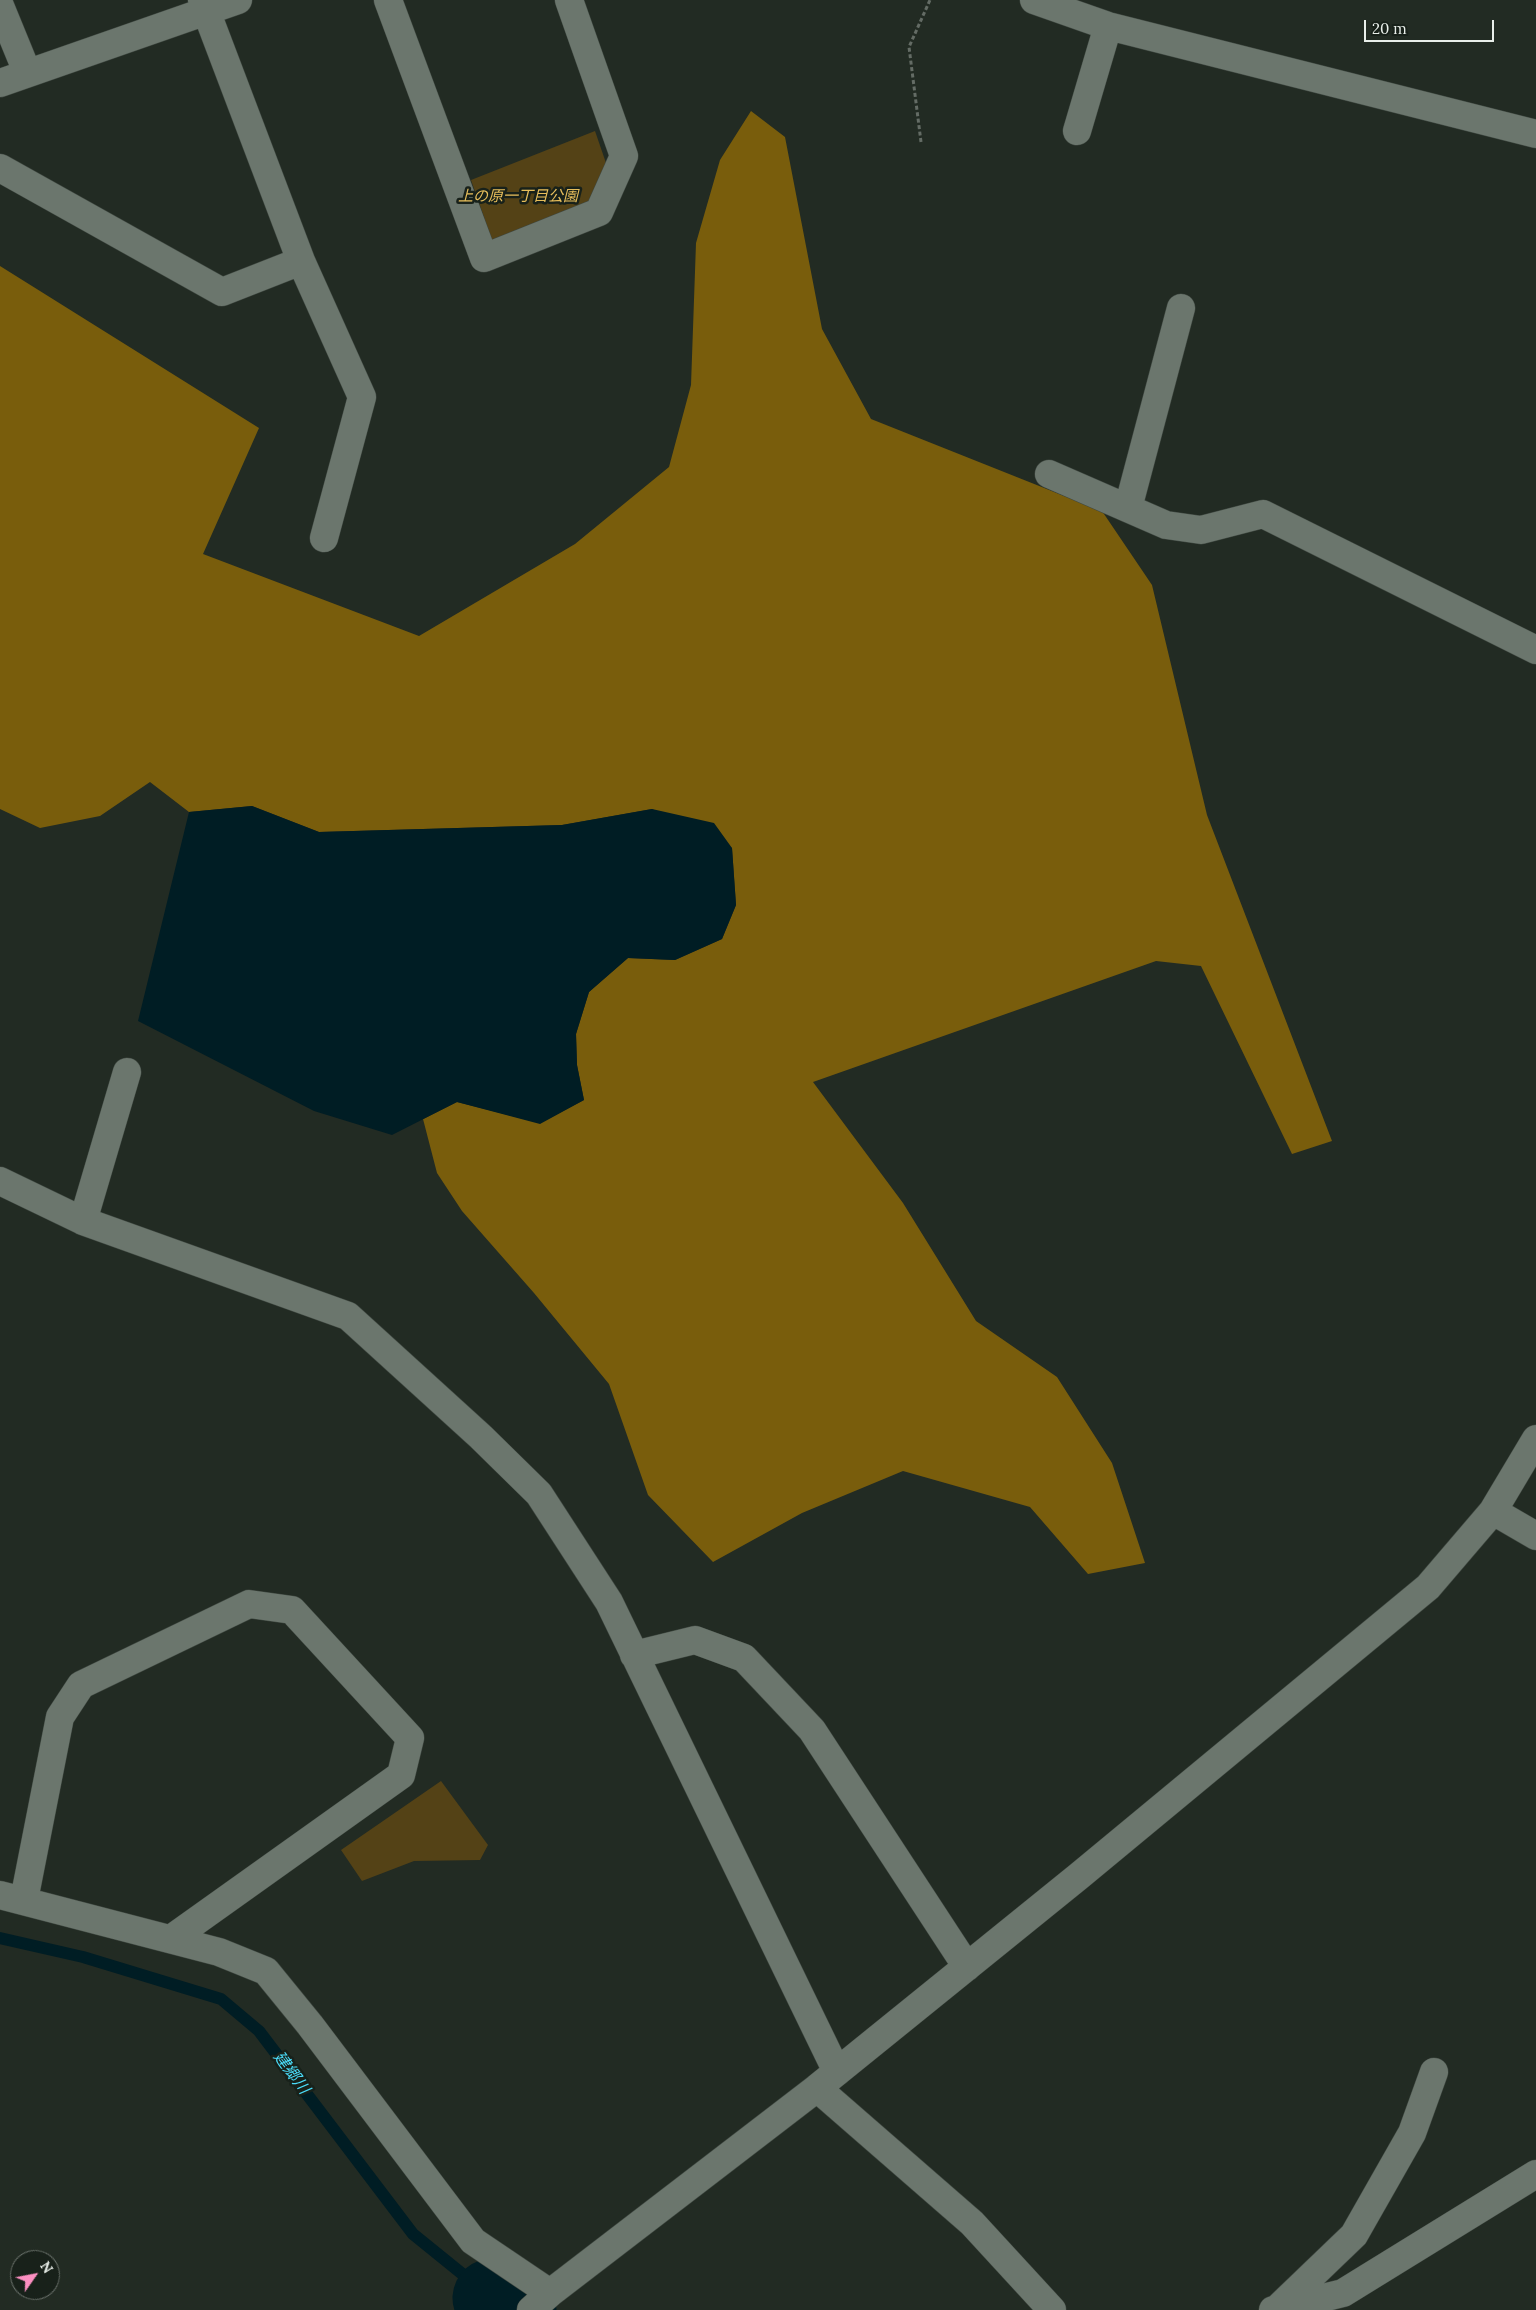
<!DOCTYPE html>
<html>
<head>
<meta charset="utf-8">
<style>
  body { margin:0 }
  #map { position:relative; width:1536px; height:2310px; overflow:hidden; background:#222b23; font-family:Lora,serif }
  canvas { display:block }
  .north { position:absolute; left:10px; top:2250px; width:50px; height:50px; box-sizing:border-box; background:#18211a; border:1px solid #6c736d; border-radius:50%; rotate:57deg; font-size:14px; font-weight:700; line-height:20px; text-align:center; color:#e9efea }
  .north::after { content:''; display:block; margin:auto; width:18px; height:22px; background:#fc8fc1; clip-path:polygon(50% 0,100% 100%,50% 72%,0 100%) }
  .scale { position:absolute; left:1364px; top:20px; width:130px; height:22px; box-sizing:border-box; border:2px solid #e9efea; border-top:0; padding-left:6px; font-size:15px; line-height:18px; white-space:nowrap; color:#e9efea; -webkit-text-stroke:4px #18211a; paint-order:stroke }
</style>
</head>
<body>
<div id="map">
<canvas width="1536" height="2310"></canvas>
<div class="north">N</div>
<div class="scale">20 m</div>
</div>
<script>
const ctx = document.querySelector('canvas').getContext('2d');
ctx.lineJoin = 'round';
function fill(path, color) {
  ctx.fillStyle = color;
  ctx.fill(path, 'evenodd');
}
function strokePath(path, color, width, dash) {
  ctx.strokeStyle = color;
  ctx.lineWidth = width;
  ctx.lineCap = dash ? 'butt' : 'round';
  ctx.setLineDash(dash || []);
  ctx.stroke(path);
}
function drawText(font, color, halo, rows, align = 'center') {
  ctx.font = font + ' Lora,"Noto Sans JP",serif';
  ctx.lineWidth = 5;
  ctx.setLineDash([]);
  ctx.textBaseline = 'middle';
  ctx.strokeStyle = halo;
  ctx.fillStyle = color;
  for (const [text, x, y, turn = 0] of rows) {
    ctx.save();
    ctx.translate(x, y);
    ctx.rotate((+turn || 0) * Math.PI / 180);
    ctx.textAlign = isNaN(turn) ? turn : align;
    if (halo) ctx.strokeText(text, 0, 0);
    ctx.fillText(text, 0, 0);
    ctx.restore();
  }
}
fill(new Path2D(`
  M595,131L606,163L588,204L493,243L471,180Z
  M441,1781L488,1845L480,1860L414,1861L362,1881L341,1850Z`), '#544216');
fill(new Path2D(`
  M751,111L785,137L822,329L871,419L1102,511L1152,585L1207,815L1332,1141L1292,1154L1201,966L1156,961L813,1082L903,1203L976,1321L1057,1377L1112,1463L1145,1563L1088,1574L1030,1507L903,1471L802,1513L713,1562L648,1495L609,1384L534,1293L462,1211L437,1173L423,1119L457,1102L540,1123L584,1100L577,1065L576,1034L589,992L628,958L675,960L722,939L736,905L732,848L652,809L562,825L319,832L252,806L189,812L150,782L100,816L40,828L0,809V266L259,428L203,554L419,636L575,544L669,467L691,385L696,243L720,160Z`), '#795d0c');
fill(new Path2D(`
  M252,806L319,832L562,825L652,809L714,823L732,848L736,905L722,939L675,960L628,958L589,992L576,1034L577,1065L584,1100L540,1124L457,1102L392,1135L314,1111L138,1021L189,812Z`), '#001d24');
strokePath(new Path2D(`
  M0,1938L83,1957L221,1999L259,2031L413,2234L492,2298`), '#001d24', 12);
strokePath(new Path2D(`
  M492,2298L517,2310`), '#001d24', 79);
const minor = new Path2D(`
  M202,0L301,261L362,397L324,538
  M388,0L484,258L599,212L624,156L569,0
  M1034,0L1108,26L1536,134
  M0,6L27,72
  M0,83L238,0
  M1077,131L1108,26
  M0,168L222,292L301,261
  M1049,474L1166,525L1201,530L1263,514L1536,650
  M1128,508L1181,308
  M0,1181L83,1221L348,1316L481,1437L539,1494L609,1602L837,2072
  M83,1221L127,1072
  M1493,1511L1536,1536
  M634,1655L695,1640L744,1658L812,1730L967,1967
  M0,1895L219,1952L266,1971L310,2025L473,2241L550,2293
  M24,1900L60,1717L81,1685L249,1604L292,1610L410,1738L401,1775L171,1939
  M817,2088L972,2223L1052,2310
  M1278,2308L1354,2235L1412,2133L1434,2072
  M531,2310L550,2293L817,2088L1079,1876L1428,1587L1493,1511L1536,1439
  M1273,2310L1343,2293L1536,2174`);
strokePath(minor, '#404942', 29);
strokePath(new Path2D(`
  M921,142L909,47L930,0`), '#646c65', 3, [4, 2.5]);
strokePath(minor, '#6b766d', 28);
drawText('italic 15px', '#e7be5b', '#18211a', [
  ["上の原一丁目公園",518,197]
]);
drawText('italic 16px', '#4adbf8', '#18211a', [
  ["建郷川",291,2073,53]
]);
</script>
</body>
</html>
